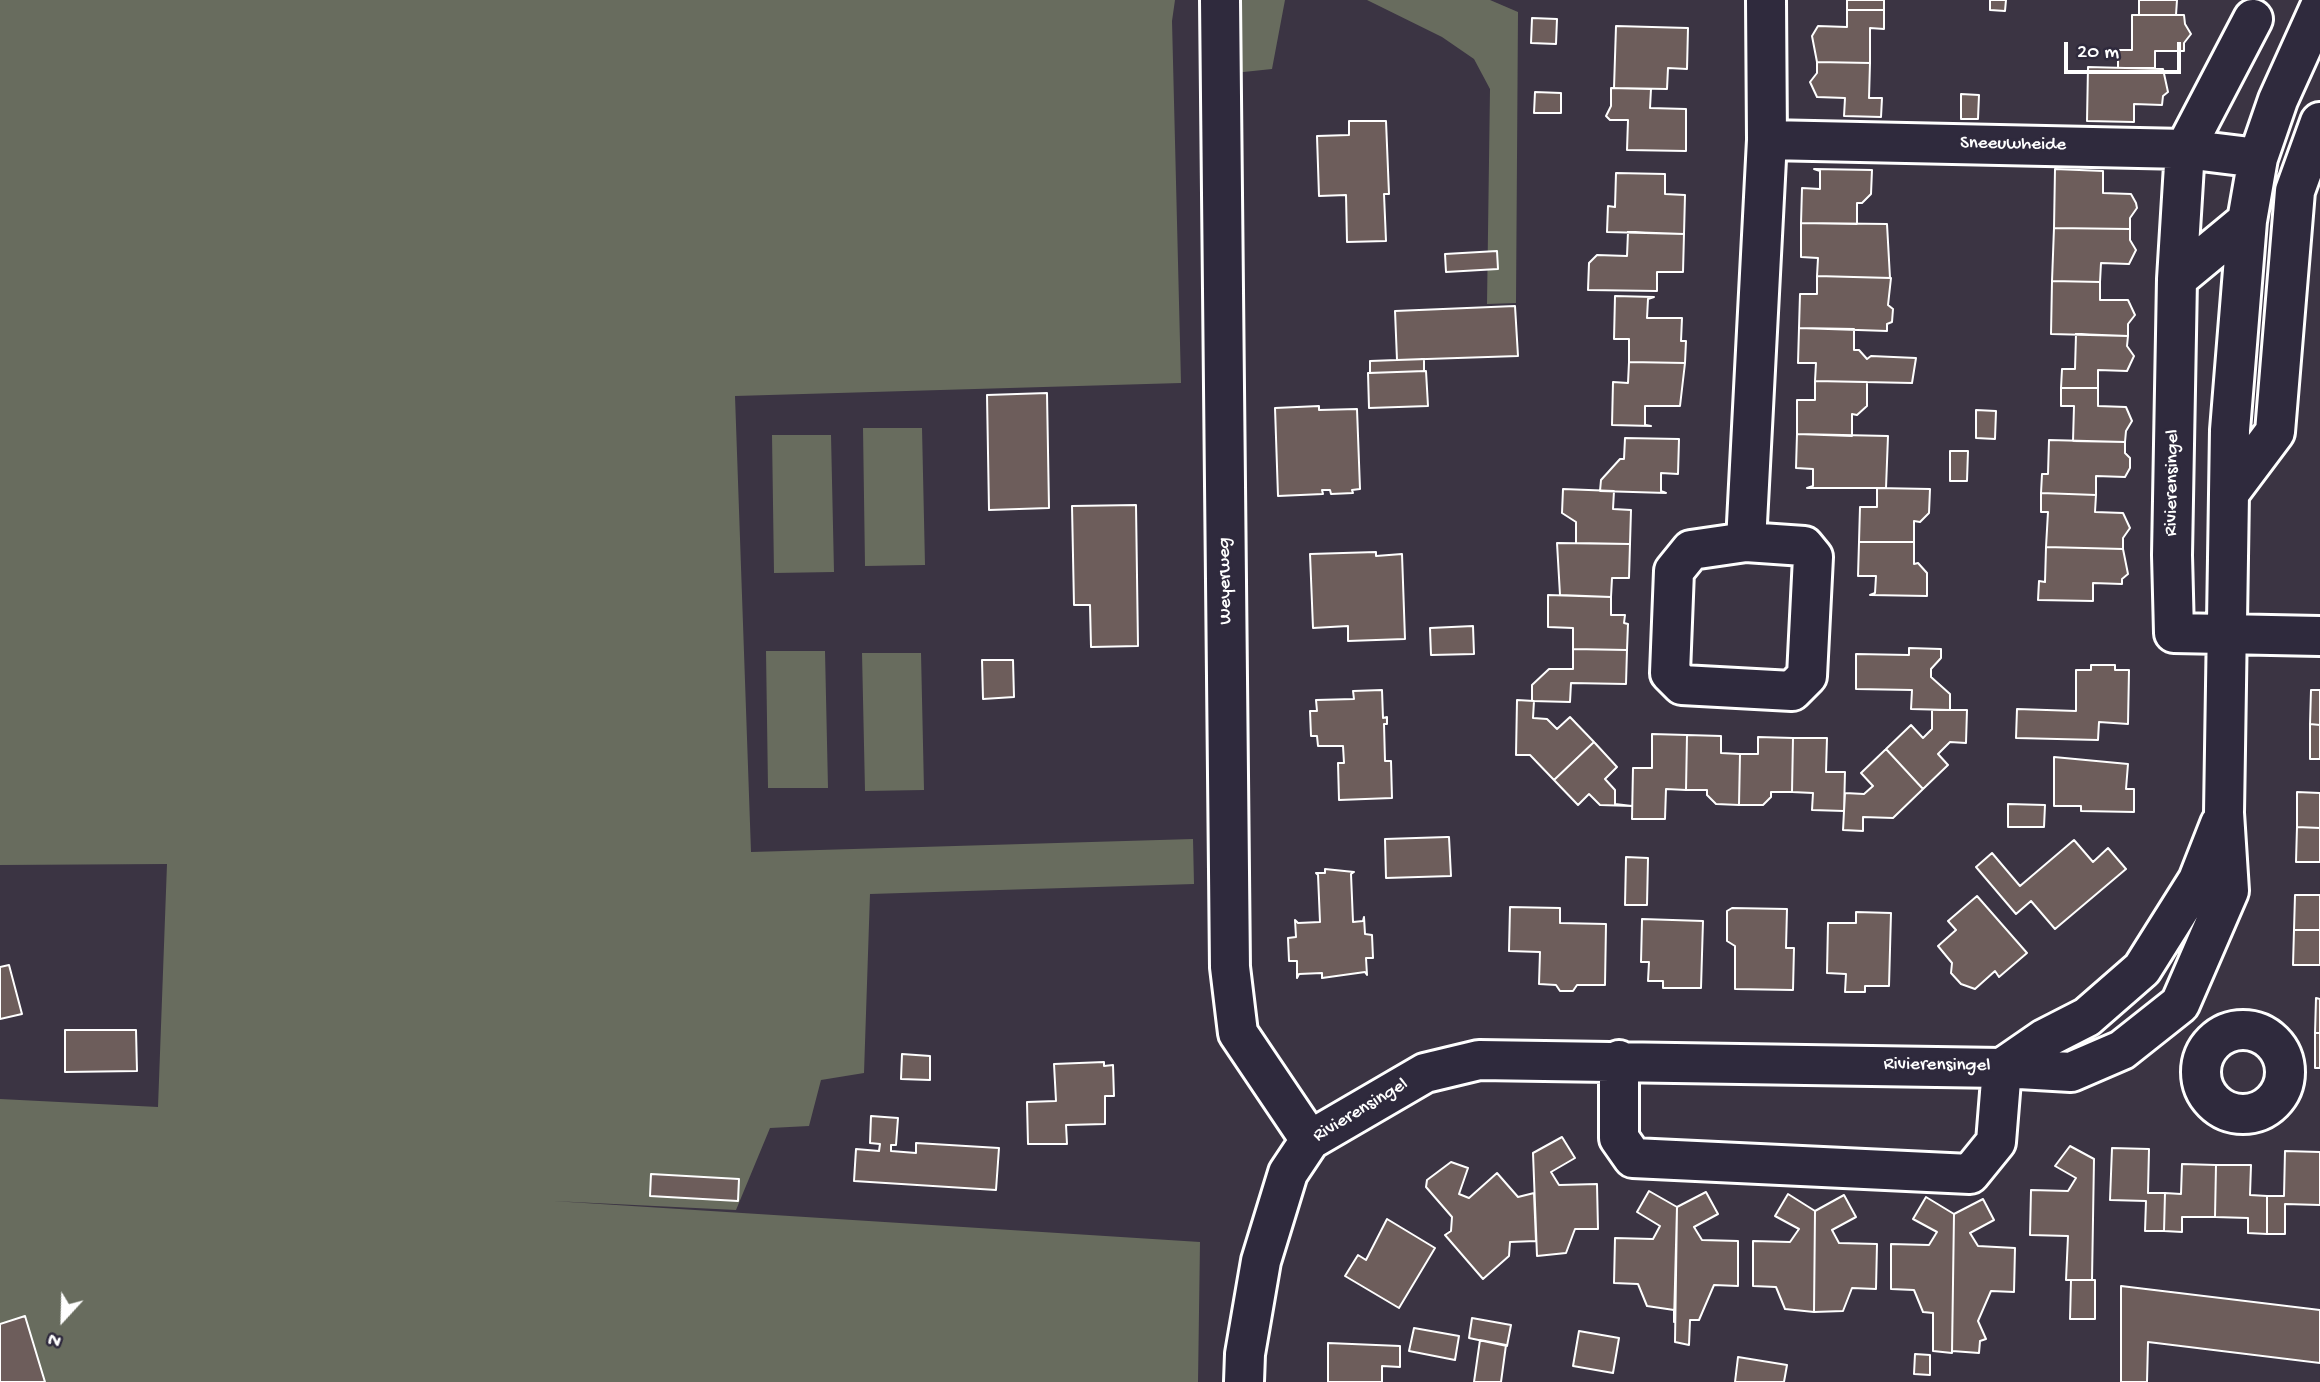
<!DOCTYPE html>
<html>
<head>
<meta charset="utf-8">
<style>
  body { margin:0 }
  #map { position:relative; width:2320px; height:1382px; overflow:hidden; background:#3b3443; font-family:"Gochi Hand",sans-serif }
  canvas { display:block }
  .north { position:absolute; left:28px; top:1284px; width:70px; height:70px; -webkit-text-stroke:5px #2f2a3d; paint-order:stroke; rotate:202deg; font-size:19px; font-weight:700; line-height:28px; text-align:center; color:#fff }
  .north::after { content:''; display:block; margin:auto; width:24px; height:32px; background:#fff; clip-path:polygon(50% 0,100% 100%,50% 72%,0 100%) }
  .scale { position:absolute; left:2064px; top:42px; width:117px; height:32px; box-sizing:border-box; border:4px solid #fff; border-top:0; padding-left:9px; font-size:21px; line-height:24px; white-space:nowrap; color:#fff; -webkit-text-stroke:5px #2f2a3d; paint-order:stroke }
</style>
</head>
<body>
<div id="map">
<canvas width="2320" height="1382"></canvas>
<div class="north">N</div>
<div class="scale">20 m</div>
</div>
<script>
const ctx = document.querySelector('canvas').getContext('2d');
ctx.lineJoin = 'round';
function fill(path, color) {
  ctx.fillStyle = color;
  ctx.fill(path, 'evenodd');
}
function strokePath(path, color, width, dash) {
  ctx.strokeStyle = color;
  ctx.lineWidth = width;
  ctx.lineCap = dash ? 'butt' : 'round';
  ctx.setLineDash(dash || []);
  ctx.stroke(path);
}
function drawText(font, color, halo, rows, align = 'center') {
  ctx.font = font + ' "Gochi Hand",sans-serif';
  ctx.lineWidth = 5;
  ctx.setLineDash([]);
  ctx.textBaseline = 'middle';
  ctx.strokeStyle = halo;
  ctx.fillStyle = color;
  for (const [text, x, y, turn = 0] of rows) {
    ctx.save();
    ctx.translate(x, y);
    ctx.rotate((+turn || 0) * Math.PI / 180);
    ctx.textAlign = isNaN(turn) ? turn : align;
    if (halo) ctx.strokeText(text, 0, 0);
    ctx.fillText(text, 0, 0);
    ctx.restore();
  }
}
fill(new Path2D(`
  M0,0H1175L1172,21L1181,383L735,396L751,852L1193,839L1194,884L870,894L864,1073L821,1080L809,1126L770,1128L736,1210L553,1201L1200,1242L1198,1382H0V1099L158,1107L167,864L0,865Z
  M1235,0H1285L1272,69L1234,73Z
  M1367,0H1490L1518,12L1516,303L1487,304L1490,89L1474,59L1442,37Z
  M863,428H922L925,565L865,566Z
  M772,435H831L834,572L774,573Z
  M766,651H825L828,788H768Z
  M862,653H921L924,790L865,791Z`), '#686c5e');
const building = new Path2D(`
  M1847,0H1884V10H1847Z
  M1990,0H2006L2005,11L1990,10Z
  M2139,0H2177L2176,15H2139Z
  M1847,10H1884V29L1870,28V63L1817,62L1812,36L1818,26L1847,27Z
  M2132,15H2184L2185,24L2191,34L2184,43V51H2155V68H2118V50H2132Z
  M1532,18L1557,19L1556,44L1531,43Z
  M1616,26L1688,28L1687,69L1668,68L1667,89L1614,88Z
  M1817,62L1870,63L1869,98H1882L1881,117L1844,116L1845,98L1817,97L1810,82L1817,73Z
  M2088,67L2163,69L2168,92L2163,96L2162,105L2134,104V122L2087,121Z
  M1611,88L1651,89L1650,108L1686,109V151L1627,150L1628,120H1610L1606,116L1611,106Z
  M1535,92L1561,93V113H1534Z
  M1961,94L1979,95L1978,119H1961Z
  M1349,121H1386L1389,194H1384L1386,241L1347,242L1346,195L1319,196L1317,136L1349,135Z
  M1814,169L1872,170L1871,194L1862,203H1857V224L1801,223L1802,188L1820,189V171Z
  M2055,169L2103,171V193L2131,194L2136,203L2137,208L2130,218V229L2054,228Z
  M1616,173L1665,174V194L1685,195L1684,234L1607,232L1608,206L1615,207Z
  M1801,223L1887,224L1890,278L1817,276L1818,258L1801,257Z
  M2054,228L2130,229V240L2136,250L2129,264L2101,263L2100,282L2052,281Z
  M1628,232L1684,234L1683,272H1657V291L1588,290L1589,263L1597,255L1627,256Z
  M1497,251L1498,269L1446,272L1445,254Z
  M1817,276L1891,278L1888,305L1893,309L1892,322L1887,324V331L1799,328L1800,294H1817Z
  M2052,281L2100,282V300H2128L2135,315L2128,324V336L2051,334Z
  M1615,296L1654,297L1648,299L1647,318H1682L1681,341H1686L1685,363L1629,362V339H1614Z
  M1515,306L1518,356L1397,360L1395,311Z
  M1799,328L1854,329V350H1859L1867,359L1871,356L1916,358L1912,383L1815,381L1816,363H1798Z
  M2076,334L2128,336L2127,346L2134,356L2127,371L2098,370V388H2061L2062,369H2075Z
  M1424,359V371L1370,373V361Z
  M1629,362L1685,363L1680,406H1645V425L1651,426L1612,425L1613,382L1628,383Z
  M1426,371L1428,406L1369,408L1368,373Z
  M1815,381L1867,382V406L1857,415L1852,414V436L1797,434V400H1815Z
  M2061,388H2098V406L2126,407L2132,421L2126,431L2125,442L2073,441L2074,406H2061Z
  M1047,393L1049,508L989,510L987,395Z
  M1319,406V410L1357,409L1360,489L1352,490L1353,493L1331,494L1330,490H1322L1323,494L1278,496L1275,408Z
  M1976,410L1996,411L1995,439L1976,438Z
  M1797,434L1888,436L1886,488H1807L1813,486V469L1796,468Z
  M1625,438L1679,439L1678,474L1661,473V491L1666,493L1600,491L1601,480L1620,459H1624Z
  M2049,440L2125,442V453L2130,458V468L2125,477L2096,476V495L2041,493L2042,474H2048Z
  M1950,451H1968L1967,481H1950Z
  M1877,488L1930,489L1929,513L1920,522L1914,521V542H1859L1860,507H1877Z
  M1563,489L1614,491L1613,509L1631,510L1630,544L1576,543V522L1562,513Z
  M2041,493L2096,495L2095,512L2123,513L2130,528L2123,538V549L2046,547L2048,512H2041Z
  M1136,505L1138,646L1091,647L1090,605H1074L1072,506Z
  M1859,542H1914V564L1918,563L1927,573V596L1870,595L1875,593L1876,576H1858Z
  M1557,543L1630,544L1629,578H1612L1611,597L1560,595Z
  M2046,547L2123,549L2128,574L2122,579V584L2093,583V601L2038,600L2039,581L2045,582Z
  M1376,552V556L1402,554L1405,639L1348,641V626L1313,628L1310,554Z
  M1548,595L1611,597V615H1625L1624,623L1628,624L1627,650L1573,649V628L1548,627Z
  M1473,626L1474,654L1431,655L1430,628Z
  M1909,648L1941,649V658L1931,669V677L1950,694V710L1911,709L1912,690L1856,689V654L1909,655Z
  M1573,649L1627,650L1626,684L1571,683L1570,702L1532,701V685L1549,669H1573Z
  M982,660H1013L1014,697L983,699Z
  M2091,665H2115V670H2129L2128,724L2099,722L2098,740L2016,738L2017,709L2076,711V670H2091Z
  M1382,690L1383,718L1387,717V724H1384L1385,761H1391L1392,798L1339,800L1338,763H1344L1343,746H1318L1317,736H1311L1310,711H1317L1316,700L1354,699L1353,691Z
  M2311,690H2320V725L2310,724Z
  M1517,700L1534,701L1533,718L1547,719L1557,729L1570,717L1594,742L1554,780L1530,755H1516Z
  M1932,710H1967L1966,743L1950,742L1938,754L1948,765L1923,789L1886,749L1911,725L1923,738L1932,729Z
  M2310,724L2320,725V759H2310Z
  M1652,734L1687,735L1686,790L1666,789L1665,819H1632L1633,768H1652Z
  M1687,735L1721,736V753L1740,754L1739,805L1716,804L1707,795V790H1686Z
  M1758,737L1793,738L1792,792H1771V797L1763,805H1739L1740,754H1758Z
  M1793,738H1827L1826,772H1845L1844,811L1812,810L1813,793L1792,792Z
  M1594,742L1617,767L1605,779L1615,790V804L1632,806L1600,805L1589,794L1578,805L1554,780Z
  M1886,749L1923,789L1893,818L1863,817V831L1843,830L1845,793L1864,794L1873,786L1861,773Z
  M2054,757L2128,764L2126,789H2134V812L2081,811V806H2054Z
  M2297,792L2320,793V828L2297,827Z
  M2008,804L2045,805L2044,827H2008Z
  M2297,827L2320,828V862H2296Z
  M1447,837H1449L1451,876L1386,878L1385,839Z
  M2074,840L2093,862L2108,848L2126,869L2055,929L2031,901L2016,914L1976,867L1992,853L2020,886Z
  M1626,857L1648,858L1647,905H1625Z
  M1325,869L1354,872L1351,874L1353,922L1363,921L1364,917L1365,934L1372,935L1373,958H1366L1367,975L1365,972L1322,978V973L1299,974L1297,978V961H1289L1288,938L1296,937L1295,920L1298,923L1320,922L1318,875L1316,873H1325Z
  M2295,895H2320V930H2294Z
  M1977,896L2027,953L1999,977L1995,971L1975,989L1961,984L1951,973L1952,963L1938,946L1956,930L1948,921Z
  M1510,907L1560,908V923L1606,924L1605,985H1577L1573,991H1560L1556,985L1539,984L1540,952L1509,951Z
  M1732,908L1787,909L1786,948H1794L1793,990L1735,989V946L1727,941V911Z
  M1856,912L1891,913L1889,986H1865V992H1845L1846,974L1827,973L1828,923H1856Z
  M1642,919L1703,921L1701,988H1663V981H1648L1649,962H1641Z
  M2294,930H2320V965H2293Z
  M9,965L22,1014L0,1019V967Z
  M2316,998L2320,999V1033H2315Z
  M65,1030H136L137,1071L65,1072Z
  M2315,1033H2320V1068H2315Z
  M902,1054L930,1056V1080L901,1079Z
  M1104,1062V1066L1113,1065L1114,1096H1105V1124L1066,1125L1067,1144H1028L1027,1102L1056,1101L1054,1064Z
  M871,1116L898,1118L896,1145H891V1151L916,1153V1143L999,1148L996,1190L854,1181L856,1149L879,1151L880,1144L870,1143Z
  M1562,1137L1575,1158L1551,1172L1559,1185L1597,1184L1598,1229H1575L1566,1253L1537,1256L1533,1153Z
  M2070,1146L2094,1159L2092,1280H2066L2068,1236L2030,1235L2031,1190L2068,1191L2076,1178L2055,1166Z
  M2112,1148L2149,1149L2148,1193H2165L2164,1231H2145L2146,1201L2110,1200Z
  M2285,1151L2320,1152V1205L2285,1204V1234H2267V1196H2284Z
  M1451,1162L1468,1168L1459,1194L1469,1198L1497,1173L1518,1197L1534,1193L1536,1241L1510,1242L1509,1256L1483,1279L1445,1235L1451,1231L1452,1217L1426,1187L1427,1180Z
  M2182,1164L2216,1165L2215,1217H2182V1232L2164,1231L2165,1193L2181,1194Z
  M2216,1165H2251L2250,1195L2267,1196V1234L2248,1233V1218L2215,1217Z
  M651,1174L739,1179L738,1201L650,1196Z
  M1649,1191L1677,1207L1674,1322V1310L1647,1306L1638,1284L1614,1283L1615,1238L1653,1239L1660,1226L1637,1212Z
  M1706,1192L1718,1214L1694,1227L1702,1240L1738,1241V1286L1714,1285L1699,1320H1690L1689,1345L1675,1342L1677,1207Z
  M1788,1194L1815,1211L1814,1312L1785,1309L1776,1287L1753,1286V1241L1790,1242L1799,1229L1775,1216Z
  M1844,1195L1856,1217L1832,1230L1839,1243L1877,1244L1876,1289L1852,1288L1843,1311L1814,1312L1815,1211Z
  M1926,1197L1954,1214L1952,1353L1933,1351V1313L1923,1312L1914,1290L1891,1289V1244L1929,1245L1937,1232L1913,1219Z
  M1983,1199L1994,1220L1970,1233L1978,1246L2015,1248L2014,1292L1991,1291L1978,1321L1986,1339L1980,1341L1979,1353L1952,1351L1954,1214Z
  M1387,1219L1435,1248L1399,1308L1345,1276L1358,1255L1366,1260Z
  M2071,1280H2095V1319H2070Z
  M2121,1286L2320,1310V1363L2148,1342L2147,1382H2121Z
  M25,1316L45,1382H0V1324Z
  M1472,1318L1511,1325L1507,1346L1469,1338Z
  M1414,1328L1459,1336L1455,1360L1409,1351Z
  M1579,1331L1619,1338L1613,1373L1573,1366Z
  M1480,1340L1506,1345L1501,1382H1474Z
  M1328,1343L1400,1346V1367L1382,1366V1382H1328Z
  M1915,1354L1930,1355V1375L1914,1374Z
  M1738,1357L1787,1365L1784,1382H1735Z`);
fill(building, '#6d5d5b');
strokePath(building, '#fff', 2);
const minor = new Path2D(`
  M1220,0L1230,967L1238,1033L1310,1140
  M2253,19L2185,149L2177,279L2172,555L2174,633L2320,636
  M1767,140L2185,149L2258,158
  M2177,279L2247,221
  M2230,492L2275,432L2295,191L2320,122
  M1746,542L1767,140L1766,0
  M1746,542L1804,546L1813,557L1807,676L1792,691L1682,685L1670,673L1674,571L1691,550Z
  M2201 1072a42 42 0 1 1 84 0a42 42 0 1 1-84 0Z
  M1619,1060V1138L1633,1158L1970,1174L1996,1142L2002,1068
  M2002,1068L2044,1039L2087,1017L2142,969L2198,880L2220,824
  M1244,1382L1245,1354L1261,1261L1288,1173L1310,1140L1425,1073L1479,1060L2002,1068L2071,1072L2122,1050L2180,1004L2229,891L2224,813L2230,430L2247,221L2258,158L2278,100L2320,7`);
strokePath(minor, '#fff', 44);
strokePath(minor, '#2f2a3d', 38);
drawText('19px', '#fff', '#2f2a3d', [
  ["Sneeuwheide",2013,145,1],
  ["Rivierensingel",2173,483,-89],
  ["Weyerweg",1226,581,-91],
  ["Rivierensingel",1937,1066,1],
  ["Rivierensingel",1361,1111,-31]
]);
</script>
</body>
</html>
